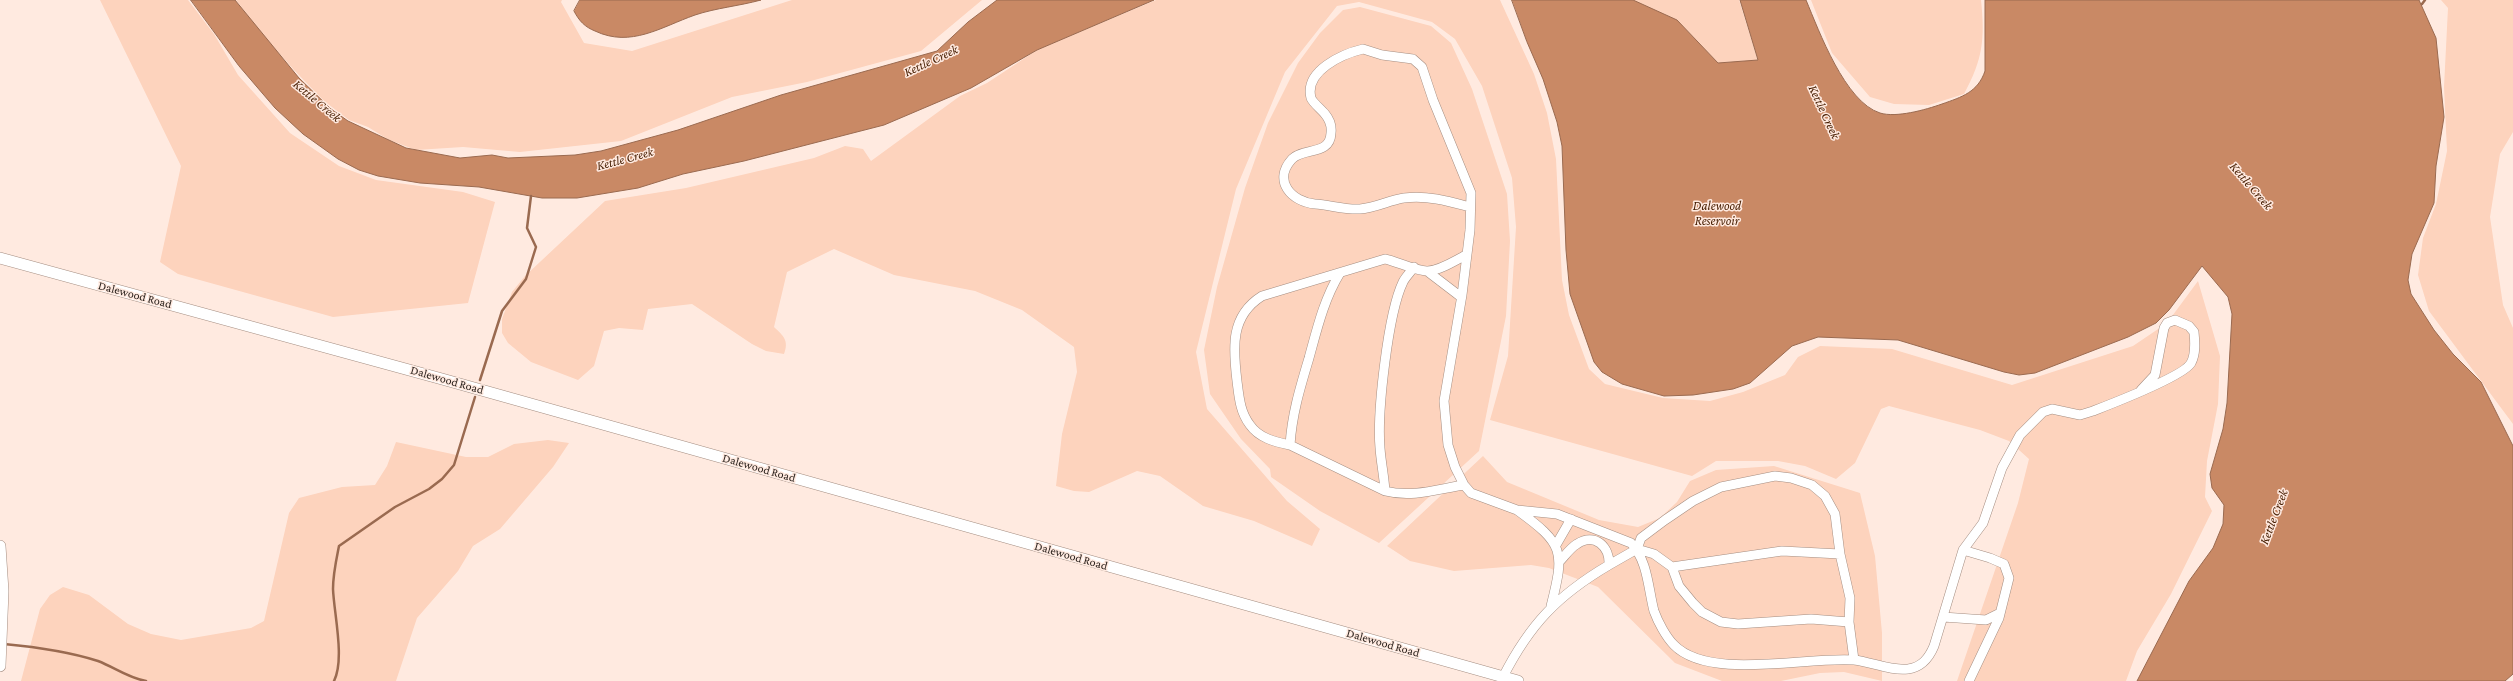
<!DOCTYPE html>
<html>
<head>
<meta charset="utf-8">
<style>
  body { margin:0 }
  canvas { display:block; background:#ffeae0 }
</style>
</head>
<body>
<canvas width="2513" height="681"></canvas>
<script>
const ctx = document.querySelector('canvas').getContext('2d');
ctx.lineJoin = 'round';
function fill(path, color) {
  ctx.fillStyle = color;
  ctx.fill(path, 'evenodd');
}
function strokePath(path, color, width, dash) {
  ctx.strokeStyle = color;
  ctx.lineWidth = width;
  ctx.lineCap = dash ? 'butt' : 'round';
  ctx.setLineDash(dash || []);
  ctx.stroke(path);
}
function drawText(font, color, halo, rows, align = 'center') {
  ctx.font = font + ' "Crimson Pro",serif';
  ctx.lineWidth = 3;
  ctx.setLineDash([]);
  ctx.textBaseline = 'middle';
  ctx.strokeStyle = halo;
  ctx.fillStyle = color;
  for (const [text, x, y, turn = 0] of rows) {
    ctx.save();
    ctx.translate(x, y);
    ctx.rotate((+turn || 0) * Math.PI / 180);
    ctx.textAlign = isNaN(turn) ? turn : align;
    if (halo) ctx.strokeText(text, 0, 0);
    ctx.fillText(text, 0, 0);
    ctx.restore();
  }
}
fill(new Path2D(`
  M100,0H188L214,34L238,75L290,133L339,166L376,180L463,192L495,202L468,303L333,317L178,274L160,262L181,166Z
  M236,0H562L561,2L584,43L632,51L792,0H982L921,51L807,82L732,97L621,141L520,152L463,147L416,150L389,140L368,127L349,120L324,101L294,70L261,33Z
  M1156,0H1500L1534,74L1547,113L1556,159L1562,280L1569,315L1589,369L1605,384L1663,398L1710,401L1743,392L1785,375L1798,357L1820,346L1892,349L2012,385L2133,346L2167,323L2198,281L2220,356L2218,404L2207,461L2205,497L2212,511L2171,594L2137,651L2126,681H1957L2018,503L2029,459L2009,441L1980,430L1889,406L1881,409L1855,463L1836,479L1805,466L1778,461H1716L1692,476L1490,420L1508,356L1516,227L1512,178L1482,86L1455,39L1432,22L1359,2L1337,6L1285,72L1236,189L1196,352L1207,409L1287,501L1320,529L1312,546L1254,521L1203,506L1160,476L1137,471L1089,492L1074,491L1056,486L1062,434L1077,372L1074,347L1022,310L975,291L894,275L834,249L787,272L774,327C784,336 789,341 784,354L766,351L752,344L692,304L648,309L643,330L619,328L604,331L594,366L578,380L531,362L508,343L502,333V319L512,292L525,276L605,201L686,188L814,158L845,146L863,149L871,161L960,96L987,83L1037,50Z
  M1630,0H1739L1758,61L1718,63L1677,20Z
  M1811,0H1981C1985,39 1983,59 1964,94L1929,105L1894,104L1870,97L1832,53Z
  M2441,0H2513V132L2500,154L2490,217L2503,305L2513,328V424L2429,311L2418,275L2423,238L2436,204L2447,151L2444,87L2448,8Z
  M1360,7L1431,26L1451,43L1472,89L1507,194L1510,241L1506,316L1479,451L1379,543L1320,511L1271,477L1270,469L1241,439L1210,394L1204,350L1217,287L1245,188L1268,123L1298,63L1320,33L1343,10Z
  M548,440L569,443L553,467L500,529L473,546L458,571L417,618L396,681H21L40,609L50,595L63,587L89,595L128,624L151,634L181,640L251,628L264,621L289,513L299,498L342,487L375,485L387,466L396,442L466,457H488L514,444Z
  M1483,456L1507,482L1599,520L1638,527L1660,518L1677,502L1690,481L1716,470L1774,466L1860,493L1875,556L1882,633V681L1844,672L1820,673L1781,681H1722L1675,663L1598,587L1549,568L1531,565L1454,571L1410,561L1387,546Z`), '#fdd3bd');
const water = new Path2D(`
  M191,0H235L299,78L331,109L348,121L406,148L460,158L492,155L508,158L575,155L601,151L678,130L781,95L937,51L968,22L997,0H1154L1037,50L971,88L884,125L744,161L683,174L638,188L577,198H542L479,187L420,183L378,176L359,170L338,159L303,134L275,108L239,66Z
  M580,0H761C739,6 716,8 695,15C661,27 631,48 595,31C585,27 579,21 574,11Z
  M1512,0H1633L1677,20L1718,63L1758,60L1740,0H1806C1819,31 1845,102 1880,113C1896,118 1925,110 1942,104C1962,97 1978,92 1985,71V0H2419L2436,38L2444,117L2436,166L2434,203L2412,254L2408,280L2411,294L2434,330L2453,354L2481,382L2513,446V674L2505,681H2137L2189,581L2213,548L2223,524L2224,505L2212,488L2210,474L2223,429L2227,403L2232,314L2228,297L2202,266L2169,310L2156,323L2128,337L2035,373L2019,375L2004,372L1898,340L1818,337L1792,346L1750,383L1733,389L1693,395L1664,396L1622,384L1602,372L1594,362L1570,294L1566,250L1562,146L1557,122L1543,79L1527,42Z`);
fill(water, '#c98965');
strokePath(water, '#9a6a50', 1);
strokePath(new Path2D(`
  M2422,4L2425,0
  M480,380L502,311L526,279L536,247L527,228L531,196
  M4,644C36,647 67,651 98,661C114,667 128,678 146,681
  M334,681C345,659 334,614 333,589C333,574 336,561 339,546L395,507L429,489L442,479L454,465L475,397`), '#9a6a50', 2.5);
const minor = new Path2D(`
  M1470,207C1448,201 1427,195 1404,198C1390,200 1375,208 1360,209C1345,210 1330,205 1315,204C1292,202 1272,181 1292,159C1304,147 1330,156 1331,133C1332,125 1330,120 1325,114C1321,109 1313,103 1311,98C1304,71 1342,54 1363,49L1382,55L1413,59L1422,67L1433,100L1471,193L1470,230L1462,295L1444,401L1448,445L1455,467L1464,485L1471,493L1517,510L1557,514L1631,543C1648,561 1648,588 1654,611C1658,622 1666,637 1674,645C1709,681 1808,656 1854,660C1872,662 1890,671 1908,669C1922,667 1929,658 1934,646L1963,550L1983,523L2002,468L2020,435L2043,412L2052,409L2080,415L2093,411C2111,404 2184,376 2191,363C2196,354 2195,342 2194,332L2189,326L2175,320L2167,323L2164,328L2155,375L2141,390
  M1414,267C1411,272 1406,276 1403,282C1388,313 1377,412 1380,448C1381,462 1384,476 1385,491L1290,445C1275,442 1259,438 1250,425C1240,412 1239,397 1237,381C1233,348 1230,316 1262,296L1385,259C1396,261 1418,272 1428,271C1441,270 1454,261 1466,255
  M1427,271L1461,297
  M1290,445C1292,414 1300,388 1309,358C1317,329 1324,299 1340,273
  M1385,491C1412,498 1438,489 1464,485
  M1517,510C1564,544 1565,551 1551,606
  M1556,545L1571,519
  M1637,549L1654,554L1672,567L1679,586L1693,603L1702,612L1721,622L1738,624L1811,619L1849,622
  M1963,550L1990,558L2004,564L2009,578L1999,618L1969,681
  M1609,565L1637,549L1641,538L1665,520L1693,501L1721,487L1775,476L1791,478L1812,485L1825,496L1835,514L1840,554L1850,598L1849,622L1854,660
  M1672,567L1782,551L1840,554
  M1943,617L1986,620L2000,613
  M1503,677C1530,624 1558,595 1609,565C1610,547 1595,532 1577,544C1570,548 1564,557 1559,562`);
const major = new Path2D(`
  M0,258L442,379L1518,681
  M0,546L3,591L0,666`);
strokePath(minor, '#a58e82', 10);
strokePath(major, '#a58e82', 12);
strokePath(minor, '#fff', 9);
strokePath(major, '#fff', 11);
drawText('12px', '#2c231e', '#ffeae0', [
  ["Dalewood Road",135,295,15],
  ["Dalewood Road",447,380,16],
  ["Dalewood Road",759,468,16],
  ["Dalewood Road",1071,556,16],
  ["Dalewood Road",1383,643,16]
]);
drawText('italic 13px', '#481f03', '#ffeae0', [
  ["Kettle Creek",931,61,-25],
  ["Kettle Creek",317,101,40],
  ["Kettle Creek",1824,112,65],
  ["Kettle Creek",625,159,-15],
  ["Kettle Creek",2251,186,49],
  ["Dalewood",1717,206],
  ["Reservoir",1717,221],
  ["Kettle Creek",2274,517,-69]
]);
</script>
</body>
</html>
